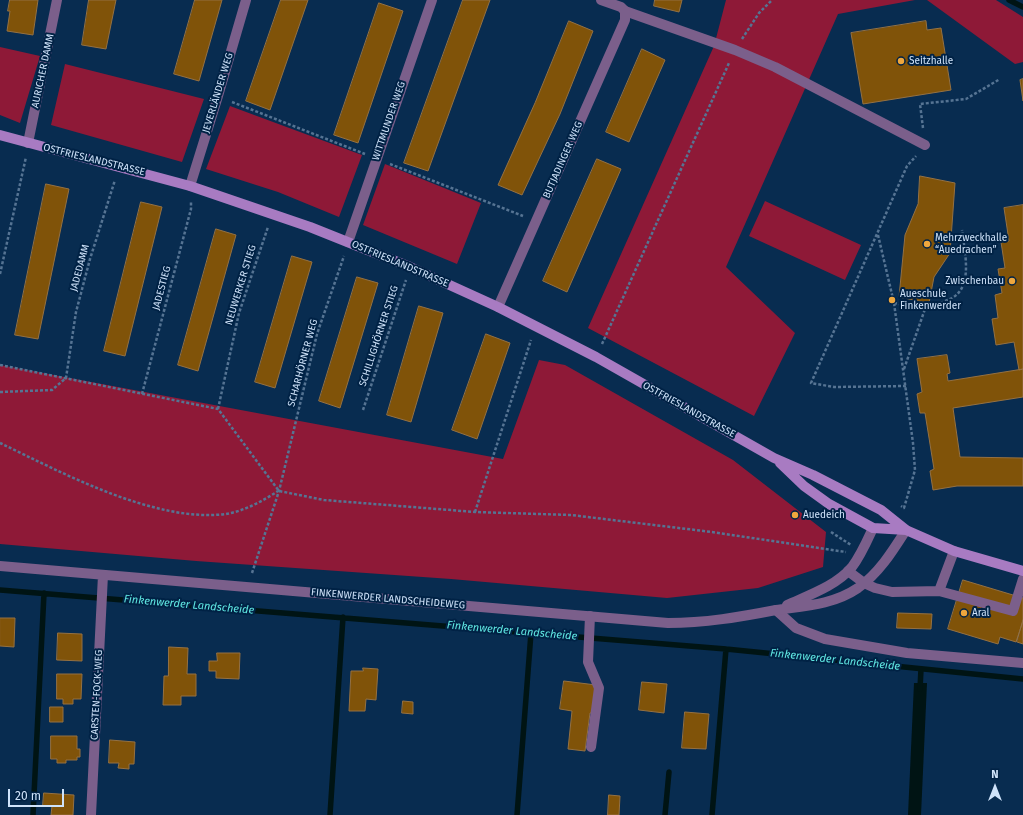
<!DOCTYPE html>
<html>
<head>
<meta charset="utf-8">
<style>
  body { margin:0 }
  #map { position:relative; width:1023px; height:815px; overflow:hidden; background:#082c50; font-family:"Fira Sans",sans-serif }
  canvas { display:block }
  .north { position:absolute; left:975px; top:767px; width:40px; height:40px; -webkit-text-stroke:3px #002245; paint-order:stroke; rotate:0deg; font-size:11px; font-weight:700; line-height:16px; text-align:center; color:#cfe3fa }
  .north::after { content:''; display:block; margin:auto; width:14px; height:18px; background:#cfe3fa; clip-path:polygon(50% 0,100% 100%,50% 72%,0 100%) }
  .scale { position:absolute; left:8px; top:789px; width:56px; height:18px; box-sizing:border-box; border:2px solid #cfe3fa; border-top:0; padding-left:5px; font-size:12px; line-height:14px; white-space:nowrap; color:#cfe3fa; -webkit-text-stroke:3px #002245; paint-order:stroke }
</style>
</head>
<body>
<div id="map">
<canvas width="1023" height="815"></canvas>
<div class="north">N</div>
<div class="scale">20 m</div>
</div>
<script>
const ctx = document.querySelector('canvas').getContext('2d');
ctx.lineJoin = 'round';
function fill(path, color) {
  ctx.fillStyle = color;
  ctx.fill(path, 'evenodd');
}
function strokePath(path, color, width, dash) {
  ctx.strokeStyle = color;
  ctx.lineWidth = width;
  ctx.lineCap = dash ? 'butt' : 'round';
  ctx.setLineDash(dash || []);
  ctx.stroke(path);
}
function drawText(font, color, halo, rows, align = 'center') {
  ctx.font = font + ' "Fira Sans",sans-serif';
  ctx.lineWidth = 4;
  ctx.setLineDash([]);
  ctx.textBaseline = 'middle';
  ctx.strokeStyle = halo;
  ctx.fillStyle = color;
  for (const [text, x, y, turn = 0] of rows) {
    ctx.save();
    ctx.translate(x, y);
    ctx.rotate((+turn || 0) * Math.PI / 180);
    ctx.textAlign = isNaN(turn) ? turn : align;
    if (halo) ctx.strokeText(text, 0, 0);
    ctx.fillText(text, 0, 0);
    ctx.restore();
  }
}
fill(new Path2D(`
  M726,0H915L838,14L726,267L795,333L754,416L588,328L714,46Z
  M927,0H996L1023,17V62L1015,64Z
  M0,47L40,56L20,123L0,115Z
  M65,64L204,99L182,162L51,125Z
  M230,106L362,155L339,217L278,192L206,169Z
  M385,164L481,203L457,264L363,225Z
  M765,201L861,245L845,280L749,236Z
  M539,360L565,365L733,460L826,532L823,567L758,588L667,598L451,579L196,561L0,544V365L503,459Z`), '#8e1937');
fill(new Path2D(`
  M914,683H927L921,815H908Z`), '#001414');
strokePath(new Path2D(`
  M1009,0L1023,7
  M0,590L726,649L1023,679
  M920,689L921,669
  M33,815L44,593
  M330,815L343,617
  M517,815L531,633
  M665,815L669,772
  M712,815L726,649`), '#001414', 5.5);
const building = new Path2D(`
  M10,0H38L33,35L7,31L10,11H8Z
  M89,0H116L106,49L82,45Z
  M195,0H222L199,81L174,74Z
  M281,0H308L270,110L246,101Z
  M463,0H490L428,171L404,163Z
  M655,0H682L679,12L654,6Z
  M379,3L403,11L358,143L334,135Z
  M569,21L593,31L560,114L522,195L498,185L535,103Z
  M926,21L927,30L941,28L951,90L863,104L851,33Z
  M642,49L665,60L629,142L606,132Z
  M1023,79V101L1020,80Z
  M597,159L621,169L567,292L543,281Z
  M920,176L955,183L950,253L934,277L929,303L899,297L905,235L918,204Z
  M46,184L69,189L38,339L15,335Z
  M141,202L162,207L125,356L104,351Z
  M1023,205V369L1019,370L1014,342L996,345L992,319L998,318L995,295L1002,293L998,269L1005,268L1001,242L1009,241L1004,208Z
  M216,229L236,235L198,371L178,365Z
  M292,256L312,262L275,388L255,382Z
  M357,277L378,283L340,408L319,401Z
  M419,306L443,313L411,422L387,415Z
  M486,334L510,343L477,439L452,430Z
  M947,355L950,373L947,374L948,381L1023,369V397L953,408L960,457L1023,458V486H957L933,490L930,471L934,469L925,413H920L917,394L922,392L917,359Z
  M963,580L1023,598V621L1016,642L1000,637L998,644L948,629Z
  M898,613L932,614L931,629L897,628Z
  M0,618H15L14,647L0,646Z
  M1023,620V644L1017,642Z
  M58,633L82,634V661L57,660Z
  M169,647L188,648L187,674H196V696H181V705H163L164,676H168Z
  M217,653H240L239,679L216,678V671H209V661H217Z
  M363,668L378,669L376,700L366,699L365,711H349L351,671H363Z
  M57,674H82L81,699H73V704H63V699H57Z
  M564,681L596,685L593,713H590L585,751L568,749L572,711L560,709Z
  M642,682L667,684L664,713L639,710Z
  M403,701L413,702V714L402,713Z
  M50,707H63V722H50Z
  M685,712L709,714L706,749L682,748Z
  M51,736H77V749H80V757H77V760H66V763H57V759H51Z
  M110,740L135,742L134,764H129V769L118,768L119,763H109Z
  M44,793L74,795L73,815H51L52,806H43Z
  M609,795L620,796L619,815H608Z`);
fill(building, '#805309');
strokePath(building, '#947143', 1);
strokePath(new Path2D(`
  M742,39L759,13L772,0
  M232,102L365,154
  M923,128L920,104L966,99L1000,79
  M390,164L523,216
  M878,235L894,303L913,443L915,470L904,508L901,506
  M0,274L26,157
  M894,303L925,309
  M602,344L729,63
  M0,365L218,409L279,491L324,500L475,512L571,515L712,532L846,552
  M904,369L925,309C934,305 944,302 952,298C974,286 964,250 962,230
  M906,386L834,387L811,383L907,166L916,156
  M0,392L52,390L66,378L76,312L90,259L115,180
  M142,394L191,209V201
  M218,409L239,313L268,227
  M363,410L406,280
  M0,443C63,473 155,523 226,514C244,511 263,501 278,491
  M475,512L531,340
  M831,532L851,545
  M252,573L279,491L317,334L344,256`), '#567493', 2.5, [3, 2]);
strokePath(new Path2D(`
  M625,11L735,50L775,67L925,145
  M848,571L864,583L875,588L892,592L939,591L1013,611L1023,579
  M939,591L954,551
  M776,610L796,628L825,639L907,653L1023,663
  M590,616L588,662L599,688L591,747`), '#7b5f8b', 10);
strokePath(new Path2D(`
  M28,143L57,0
  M190,186L218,96L246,0
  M348,242L432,0
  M498,307L625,20V11L621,7L601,0
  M0,566L668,623C705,623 740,617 776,610C804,606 833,605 858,588C879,573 892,552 906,530
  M787,605C809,595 836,586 852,567C861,555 867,541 873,528
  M91,815L103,575`), '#7b5f8b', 10);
strokePath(new Path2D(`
  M0,135L190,186L310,227L410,267L498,307L596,357L774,458L813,475L881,510L906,530L954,551L1023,571
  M780,463L804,486L829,504L873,528L906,530`), '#a87bc2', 10);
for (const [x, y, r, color] of [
  [901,61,4,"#efa73e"],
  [927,244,4,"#efa73e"],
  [1012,281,4,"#efa73e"],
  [892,300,4,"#efa73e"],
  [795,515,4,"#efa73e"],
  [964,613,4,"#efa73e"]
]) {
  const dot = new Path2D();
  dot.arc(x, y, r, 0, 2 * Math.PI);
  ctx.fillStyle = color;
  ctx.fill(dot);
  strokePath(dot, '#002245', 1.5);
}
drawText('10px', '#cfe3fa', '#002245', [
  ["Seitzhalle",909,61],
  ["Mehrzweckhalle",935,238],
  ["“Auedrachen”",935,250],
  ["Zwischenbau",1004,281,"right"],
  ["Aueschule",900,294],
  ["Finkenwerder",900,306],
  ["Auedeich",803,515],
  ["Aral",972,613]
], 'left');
drawText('10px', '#cfe3fa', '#002245', [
  ["AURICHER DAMM",43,71,-78],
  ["JEVERLÄNDER WEG",218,93,-73],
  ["WITTMUNDER WEG",389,121,-71],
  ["OSTFRIESLANDSTRASSE",94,160,14],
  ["BUTJADINGER WEG",563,160,-66],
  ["OSTFRIESLANDSTRASSE",400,264,23],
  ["JADEDAMM",80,268,-75],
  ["NEUWERKER STIEG",241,285,-73],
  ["JADESTIEG",162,288,-75],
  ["SCHILLIGHÖRNER STIEG",379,336,-72],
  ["SCHARHÖRNER WEG",303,363,-75],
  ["OSTFRIESLANDSTRASSE",689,410,29],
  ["FINKENWERDER LANDSCHEIDEWEG",388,599,5],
  ["CARSTEN-FOCK-WEG",97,695,-87]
]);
drawText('italic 11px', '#5fe7e2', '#002245', [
  ["Finkenwerder Landscheide",189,605,5],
  ["Finkenwerder Landscheide",512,631,5],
  ["Finkenwerder Landscheide",835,660,6]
]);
</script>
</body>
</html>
